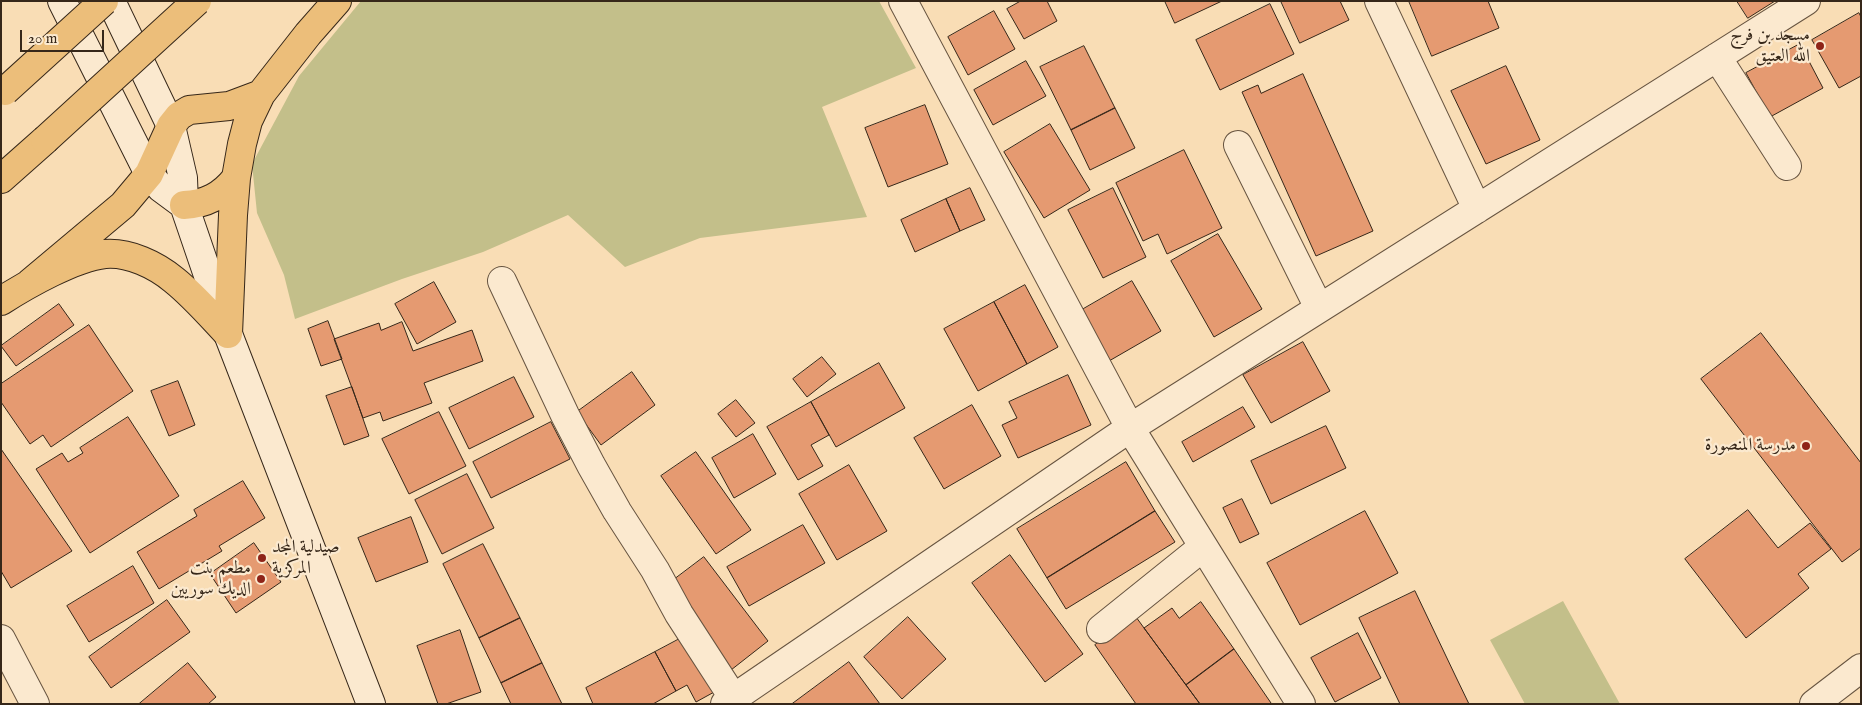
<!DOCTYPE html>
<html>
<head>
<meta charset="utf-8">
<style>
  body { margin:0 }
  #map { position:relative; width:1862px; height:705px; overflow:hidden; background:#f9ddb5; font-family:"IM FELL English",serif }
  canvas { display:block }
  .frame { position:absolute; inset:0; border:2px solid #362719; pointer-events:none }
  .scale { position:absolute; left:20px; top:30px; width:84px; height:22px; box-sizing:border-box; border:2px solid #362719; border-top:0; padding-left:6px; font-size:15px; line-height:18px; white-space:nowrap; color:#362719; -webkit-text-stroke:4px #fbe9cf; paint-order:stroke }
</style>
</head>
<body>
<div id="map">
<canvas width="1862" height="705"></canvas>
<div class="frame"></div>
<div class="scale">20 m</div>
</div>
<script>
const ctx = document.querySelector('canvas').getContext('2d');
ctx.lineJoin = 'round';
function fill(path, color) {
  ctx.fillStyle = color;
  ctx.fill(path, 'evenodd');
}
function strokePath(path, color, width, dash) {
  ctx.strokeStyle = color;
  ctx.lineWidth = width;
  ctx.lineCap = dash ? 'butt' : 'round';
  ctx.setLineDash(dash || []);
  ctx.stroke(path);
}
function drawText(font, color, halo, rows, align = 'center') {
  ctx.font = font + ' "IM FELL English",Amiri,serif';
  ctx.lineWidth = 4.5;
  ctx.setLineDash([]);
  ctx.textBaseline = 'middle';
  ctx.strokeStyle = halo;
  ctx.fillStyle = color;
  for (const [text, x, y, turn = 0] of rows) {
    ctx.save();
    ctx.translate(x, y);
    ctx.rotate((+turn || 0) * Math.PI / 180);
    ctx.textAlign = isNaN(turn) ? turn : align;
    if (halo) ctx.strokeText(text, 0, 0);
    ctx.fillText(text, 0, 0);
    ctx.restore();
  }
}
fill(new Path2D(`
  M361,1H879L916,68L822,107L867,217L700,238L625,267L568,215L483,252L402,279L295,319L284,275L257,213L252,164L299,76Z
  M1563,601L1620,704H1525L1490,640Z`), '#c3bf8a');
const building = new Path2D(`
  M1021,1H1047L1057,21L1024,39L1007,9Z
  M1165,1H1222L1175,23Z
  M1281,1H1340L1349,20L1300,43Z
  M1409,1H1488L1499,28L1432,56Z
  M1737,1H1775L1748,18Z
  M1270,4L1294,54L1220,90L1196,40Z
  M994,11L1015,49L968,75L948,37Z
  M1859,13L1861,17V76L1839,88L1812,40Z
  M1800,44L1823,88L1770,117L1746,73Z
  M1084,46L1115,108L1071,130L1040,67Z
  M1026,61L1046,96L993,125L974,90Z
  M1506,66L1540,140L1486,164L1451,91Z
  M1303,74L1373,231L1316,256L1242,92L1258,85L1261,93Z
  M925,105L948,164L888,187L865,128Z
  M1115,108L1135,148L1090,170L1071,130Z
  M1050,124L1090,190L1044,218L1004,152Z
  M1184,150L1222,228L1167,254L1158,234L1143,241L1116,183Z
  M970,188L985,220L960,231L946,199Z
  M1113,188L1146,257L1103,278L1068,210Z
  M946,199L960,231L915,252L901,220Z
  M1218,234L1262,309L1214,337L1171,261Z
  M1132,281L1161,331L1109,361L1080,311Z
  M434,282L456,322L417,344L395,304Z
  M1025,285L1058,347L1027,364L994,302Z
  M994,302L1027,364L978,391L944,329Z
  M59,304L74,325L16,366L1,346Z
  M328,321L342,359L321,366L308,329Z
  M402,322L413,351L472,330L483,361L424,383L432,403L383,421L380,412L363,418L334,339L379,323L381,330Z
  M89,325L133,391L51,447L43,435L30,444L1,402V384Z
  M1761,333L1861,463V548L1842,562L1701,379Z
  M1303,342L1330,391L1271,423L1243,375Z
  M822,357L836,374L807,397L793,379Z
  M879,363L905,408L836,447L811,402Z
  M632,372L655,405L601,445L577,412Z
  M1068,375L1091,425L1018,458L1002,425L1017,418L1009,402Z
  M514,377L534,417L469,449L449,408Z
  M178,381L195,425L169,436L151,391Z
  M352,387L369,436L344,445L326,396Z
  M736,400L755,423L736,437L718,414Z
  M811,402L829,435L811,445L823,466L798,480L767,427Z
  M972,405L1001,456L944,489L914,438Z
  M1243,407L1255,427L1193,462L1182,442Z
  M439,412L466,466L409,494L382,439Z
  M128,417L179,496L90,553L36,469L62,453L68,462L83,453L80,448Z
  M551,422L570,459L491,498L473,462Z
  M1326,426L1346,468L1271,504L1251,461Z
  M753,434L776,474L734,498L712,458Z
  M1,449L72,551L11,588L1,571Z
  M696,452L751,530L716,554L661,476Z
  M1126,462L1155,511L1047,578L1017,529Z
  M849,465L887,531L837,560L799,494Z
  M467,474L494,528L442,554L415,500Z
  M243,481L265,518L219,546L222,551L159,589L137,552L197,516L194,510Z
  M1242,499L1259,534L1240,543L1223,508Z
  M1748,510L1778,548L1810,523L1831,549L1798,574L1809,588L1746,638L1685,559Z
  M1155,511L1175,542L1066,609L1047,578Z
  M1365,511L1398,573L1300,625L1267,563Z
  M411,517L428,562L376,582L358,538Z
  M803,525L825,563L749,606L727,567Z
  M254,543L281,582L236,613L210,574Z
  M483,544L520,618L479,638L443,564Z
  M1010,555L1083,654L1045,682L972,583Z
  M704,557L768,641L731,670L667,585Z
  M133,566L154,603L89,642L67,606Z
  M1415,591L1455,675L1469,704H1400L1359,618Z
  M167,600L190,632L111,688L89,657Z
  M1201,602L1234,649L1186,685L1144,628L1172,608L1179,618Z
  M908,617L946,659L902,699L864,657Z
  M1136,617L1144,628L1200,704H1136L1095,645Z
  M520,618L542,663L501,683L479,638Z
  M460,630L481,692L446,704H438L417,646Z
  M1358,633L1381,678L1335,702L1311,658Z
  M687,635L716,691L696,702L687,685L676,691L655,652Z
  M1234,649L1271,703L1269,704H1200L1186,685Z
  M655,652L676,691L653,704H593L586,688Z
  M849,662L880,704H792Z
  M188,663L216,697L208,704H139Z
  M542,663L562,704H511L501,683Z`);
fill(building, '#e59a71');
strokePath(building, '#362719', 1);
const minor = new Path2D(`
  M903,1L1130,428L1301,704
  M1379,1L1477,209
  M1717,57L1787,166
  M1238,145L1319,308
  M502,281L565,415L591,465L617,511L655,570L679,614L734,699
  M1101,629L1203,547
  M1,639L35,704
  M725,704L1130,428L1806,1
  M1814,704L1861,668`);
const secondary = new Path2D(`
  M62,1L149,174L161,188L184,205
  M111,1L171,126L183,178L184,205L228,334L371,704`);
const trunk = new Path2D(`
  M1,179L45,140
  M184,205C206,204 222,196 236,178
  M30,283L123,205L149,174L171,126L179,116L189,110L229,106L261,94
  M1,301C26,285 75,257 105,254C129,252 156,265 174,280C194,296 211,316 228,334
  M228,334L233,215L236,178L242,144L248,121L261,94L308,34L337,1`);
strokePath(minor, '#675440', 30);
strokePath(secondary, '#362719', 30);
strokePath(trunk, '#362719', 30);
strokePath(minor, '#fbe9cf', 28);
strokePath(secondary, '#fbe9cf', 28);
strokePath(trunk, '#ecbe7a', 28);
const trunkBridge = new Path2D(`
  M5,91L104,1
  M45,140L197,1`);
strokePath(trunkBridge, '#362719', 30, []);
strokePath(trunkBridge, '#ecbe7a', 28);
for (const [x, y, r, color] of [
  [1820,46,5,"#8f2418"],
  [1806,446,5,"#8f2418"],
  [262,558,5,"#8f2418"],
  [261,579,5,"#8f2418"]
]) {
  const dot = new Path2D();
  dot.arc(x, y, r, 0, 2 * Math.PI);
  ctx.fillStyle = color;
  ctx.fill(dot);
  strokePath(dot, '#fbe9cf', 2);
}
drawText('18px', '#362719', '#fbe9cf', [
  ["مسجد بن فرج",1810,36],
  ["الله العتيق",1810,57],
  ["مدرسة المنصورة",1796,446],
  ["صيدلية المجد",272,548,"left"],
  ["المركزية",272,569,"left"],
  ["مطعم بنت",251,569],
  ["الديك سوريين",251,590]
], 'right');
</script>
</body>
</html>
